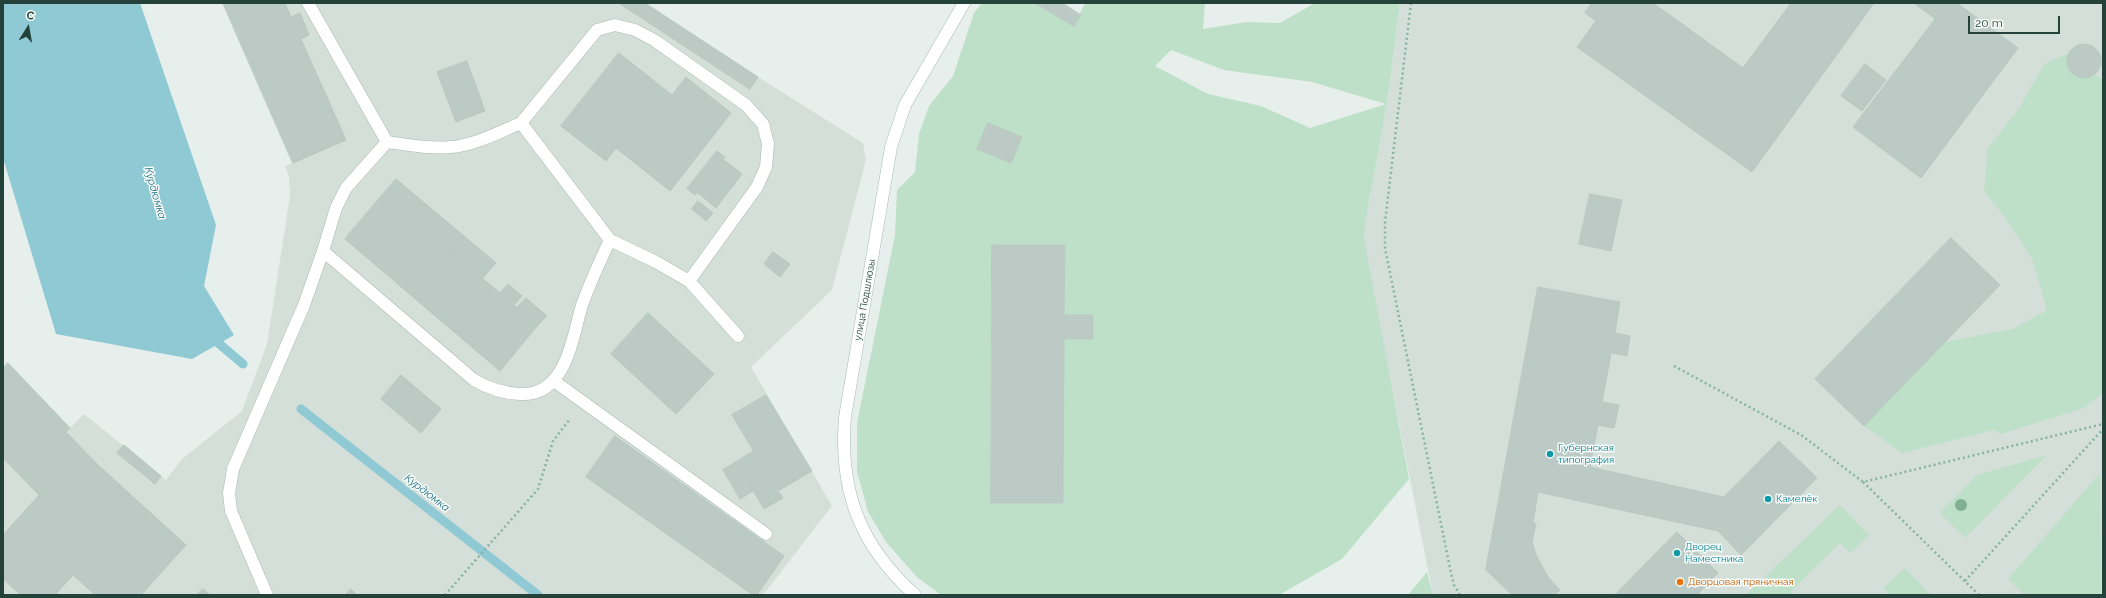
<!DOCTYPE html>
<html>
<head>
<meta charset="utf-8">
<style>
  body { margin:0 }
  #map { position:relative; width:2106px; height:598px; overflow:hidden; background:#e6efeb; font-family:Raleway,sans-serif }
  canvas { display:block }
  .frame { position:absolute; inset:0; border:4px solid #24423a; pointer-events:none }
  .north { position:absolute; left:8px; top:8px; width:40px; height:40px; -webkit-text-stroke:3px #f7fbf9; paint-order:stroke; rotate:11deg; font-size:11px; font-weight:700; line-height:16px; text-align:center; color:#24423a }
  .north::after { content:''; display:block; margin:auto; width:14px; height:18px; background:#24423a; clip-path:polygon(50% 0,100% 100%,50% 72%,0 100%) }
  .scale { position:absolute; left:1968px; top:16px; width:92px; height:18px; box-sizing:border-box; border:2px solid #24423a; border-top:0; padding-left:5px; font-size:12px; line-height:14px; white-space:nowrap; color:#24423a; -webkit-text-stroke:3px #f7fbf9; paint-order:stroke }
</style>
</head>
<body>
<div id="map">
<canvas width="2106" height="598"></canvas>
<div class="frame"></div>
<div class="north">С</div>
<div class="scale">20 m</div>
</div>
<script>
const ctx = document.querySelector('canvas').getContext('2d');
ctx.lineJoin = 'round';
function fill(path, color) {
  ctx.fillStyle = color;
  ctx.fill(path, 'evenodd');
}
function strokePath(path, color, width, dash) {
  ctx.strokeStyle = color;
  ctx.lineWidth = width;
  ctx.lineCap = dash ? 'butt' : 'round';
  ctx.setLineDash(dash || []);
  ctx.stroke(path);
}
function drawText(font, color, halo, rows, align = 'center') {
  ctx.font = font + ' Raleway,sans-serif';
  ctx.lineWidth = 3;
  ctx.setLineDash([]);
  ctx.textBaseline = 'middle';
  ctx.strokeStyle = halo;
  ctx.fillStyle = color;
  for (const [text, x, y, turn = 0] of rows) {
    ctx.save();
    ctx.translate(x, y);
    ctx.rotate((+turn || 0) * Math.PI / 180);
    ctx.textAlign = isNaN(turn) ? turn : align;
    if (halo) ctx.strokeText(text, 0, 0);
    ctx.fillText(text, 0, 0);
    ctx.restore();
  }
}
fill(new Path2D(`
  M223,3H645L758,77L863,143L866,160L832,290L751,367L832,506L763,595H3V368L8,363L70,428L84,414L166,480L182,459L242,411L267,344L290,196L289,176L285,166L293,163Z
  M1400,3H2103V595H1433L1366,256L1364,238L1366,218L1387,104Z`), '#d4dfda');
fill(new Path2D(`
  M982,3H1035L1074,26L1085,3H1205L1203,29L1246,22L1280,23L1315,3H1400L1387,104L1366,218L1364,238L1409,479L1342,559L1279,595H941L917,577L886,542L868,512L857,471V423L895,235L897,190L915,172L919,134L929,106L953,76L974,13ZM1171,50L1224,70L1312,82L1386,104L1310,128L1261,106L1208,94L1155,66ZM1022,137L1011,163L978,149ZM992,245H1065L1064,315H1093V339H1064L1063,503H991Z
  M2068,54V68C2075,77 2084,80 2094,74L2103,80V393L2084,408L2001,434L1994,430L1902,453L1864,426L1944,342L2013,329L2047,310L2032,259L2006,219L1984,191L1988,148L2020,107L2044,64Z
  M2047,455L1965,538L1940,513L1977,475Z
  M2100,473L2101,595H2024L2008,579Z
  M1840,505L1869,535L1850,553L1840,543L1791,591L1794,595H1746Z
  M1905,568L1931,595H1890L1884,588Z
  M1427,572L1433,595H1408Z`), '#bfe0c8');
fill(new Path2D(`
  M3,3H140L216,225L204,286L234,335L192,359L56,334L3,158Z`), '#8ec9d4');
strokePath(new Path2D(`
  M210,336L243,364
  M301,409L538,595`), '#8ec9d4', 9);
const building = new Path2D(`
  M223,3H285L291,17L300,13L309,35L301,39L346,140L293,163Z
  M619,3H645L758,77L750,89Z
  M1035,3H1062L1081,15L1074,26Z
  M1592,3H1653L1743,68L1791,3H1874L1752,172L1577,47L1596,21L1585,13Z
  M1914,3H1957L2018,48L1921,178L1853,127L1935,19Z
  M2067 61a17 17 0 1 1 34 0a17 17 0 1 1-34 0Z
  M619,53L672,95L686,77L731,113L670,191L616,148L606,161L561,126Z
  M467,61L485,111L456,122L437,72Z
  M1865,64L1886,80L1862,111L1841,96Z
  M988,123L1022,137L1011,163L977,149Z
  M717,151L725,157L695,195L687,189Z
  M724,160L742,174L716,208L698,193Z
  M396,179L464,236L413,297L345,239Z
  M1590,194L1622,200L1611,251L1579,244Z
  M698,201L713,213L706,221L692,209Z
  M464,236L496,263L482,279L451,252Z
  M1951,238L2000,285L1864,426L1815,379Z
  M992,245H1065L1064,315H1093V339H1064L1063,503H991Z
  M451,252L500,293L508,284L522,296L514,305L538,325L500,371L413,297Z
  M773,252L790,264L780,277L764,264Z
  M1538,287L1620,302L1615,333L1630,336L1627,356L1611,353L1602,402L1619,405L1614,428L1598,425L1590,467L1724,497L1779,441L1817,478L1741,555L1718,531L1538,492L1533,523L1536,524L1532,542L1536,555L1548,577L1560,590L1555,595H1512L1486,570Z
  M526,298L547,316L538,325L517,308Z
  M648,313L714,374L676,414L611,354Z
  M8,363L70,428L66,432L97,464L67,498L50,483L39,495L3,458V368Z
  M401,375L441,409L421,433L381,399Z
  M766,395L812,471L778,491L783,498L764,509L747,480L765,470L732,415Z
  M615,436L784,556L757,595H753L586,477Z
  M124,445L161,476L155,484L117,453Z
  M754,451L765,470L747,480L753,491L740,499L723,470Z
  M97,464L186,545L141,595H95L73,575L55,595H21L3,579V535L50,483L67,498Z
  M1677,532L1718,573L1697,595H1615Z
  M203,589L210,595H197Z
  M351,589L357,595H345Z`);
fill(building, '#bbcac4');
strokePath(building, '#b8c9c2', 1);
const minor = new Path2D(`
  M521,123L597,30L615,25L635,30L654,40L746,105L763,124L768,144L766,167L757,187L689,281L656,262L610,240
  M323,251L474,380C489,389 502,393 520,394C566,397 572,338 582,305C590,283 600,261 610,240L521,123C499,132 475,145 451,147C430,149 408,145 387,142
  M689,281L738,336
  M554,381L766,534
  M267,595L231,511L229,493L233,469L304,305L323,251L336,208L346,188L387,142L308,3
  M915,595C860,546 839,491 845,417L891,147L905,105L964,3`);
strokePath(minor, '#a8b8b2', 13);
strokePath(new Path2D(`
  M1411,3L1385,222V248L1451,573L1454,585L1460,595
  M1674,366L1801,435L1863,482L2103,424
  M1863,482L1979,595
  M1965,581L2103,429
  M445,595L538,489L553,441L570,419`), '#86b3a5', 2.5, [2, 3]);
strokePath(minor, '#fff', 12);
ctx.fillStyle = '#80af93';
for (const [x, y] of [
  [1961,505]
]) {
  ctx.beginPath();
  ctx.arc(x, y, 6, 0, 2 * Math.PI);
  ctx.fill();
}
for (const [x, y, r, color] of [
  [1550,454,4,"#0f9aa8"],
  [1768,499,4,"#0f9aa8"],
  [1677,553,4,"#0f9aa8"],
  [1680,582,4,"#e8710a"]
]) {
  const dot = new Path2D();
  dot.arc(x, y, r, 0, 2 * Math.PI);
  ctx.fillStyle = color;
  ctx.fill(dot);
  strokePath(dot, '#f7fbf9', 1.5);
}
drawText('10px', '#24423a', '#f7fbf9', [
  ["улица Подшлюзы",865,300,-80]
]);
drawText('10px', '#0d838f', '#f7fbf9', [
  ["Губернская",1558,448],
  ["типография",1558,460],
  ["Камелёк",1776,499],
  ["Дворец",1685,547],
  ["Наместника",1685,559]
], 'left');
drawText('10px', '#c56008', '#f7fbf9', [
  ["Дворцовая пряничная",1688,582]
], 'left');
drawText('italic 11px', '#1c6f80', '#f7fbf9', [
  ["Курдюмка",155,193,74],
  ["Курдюмка",427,493,38]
]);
</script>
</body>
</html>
